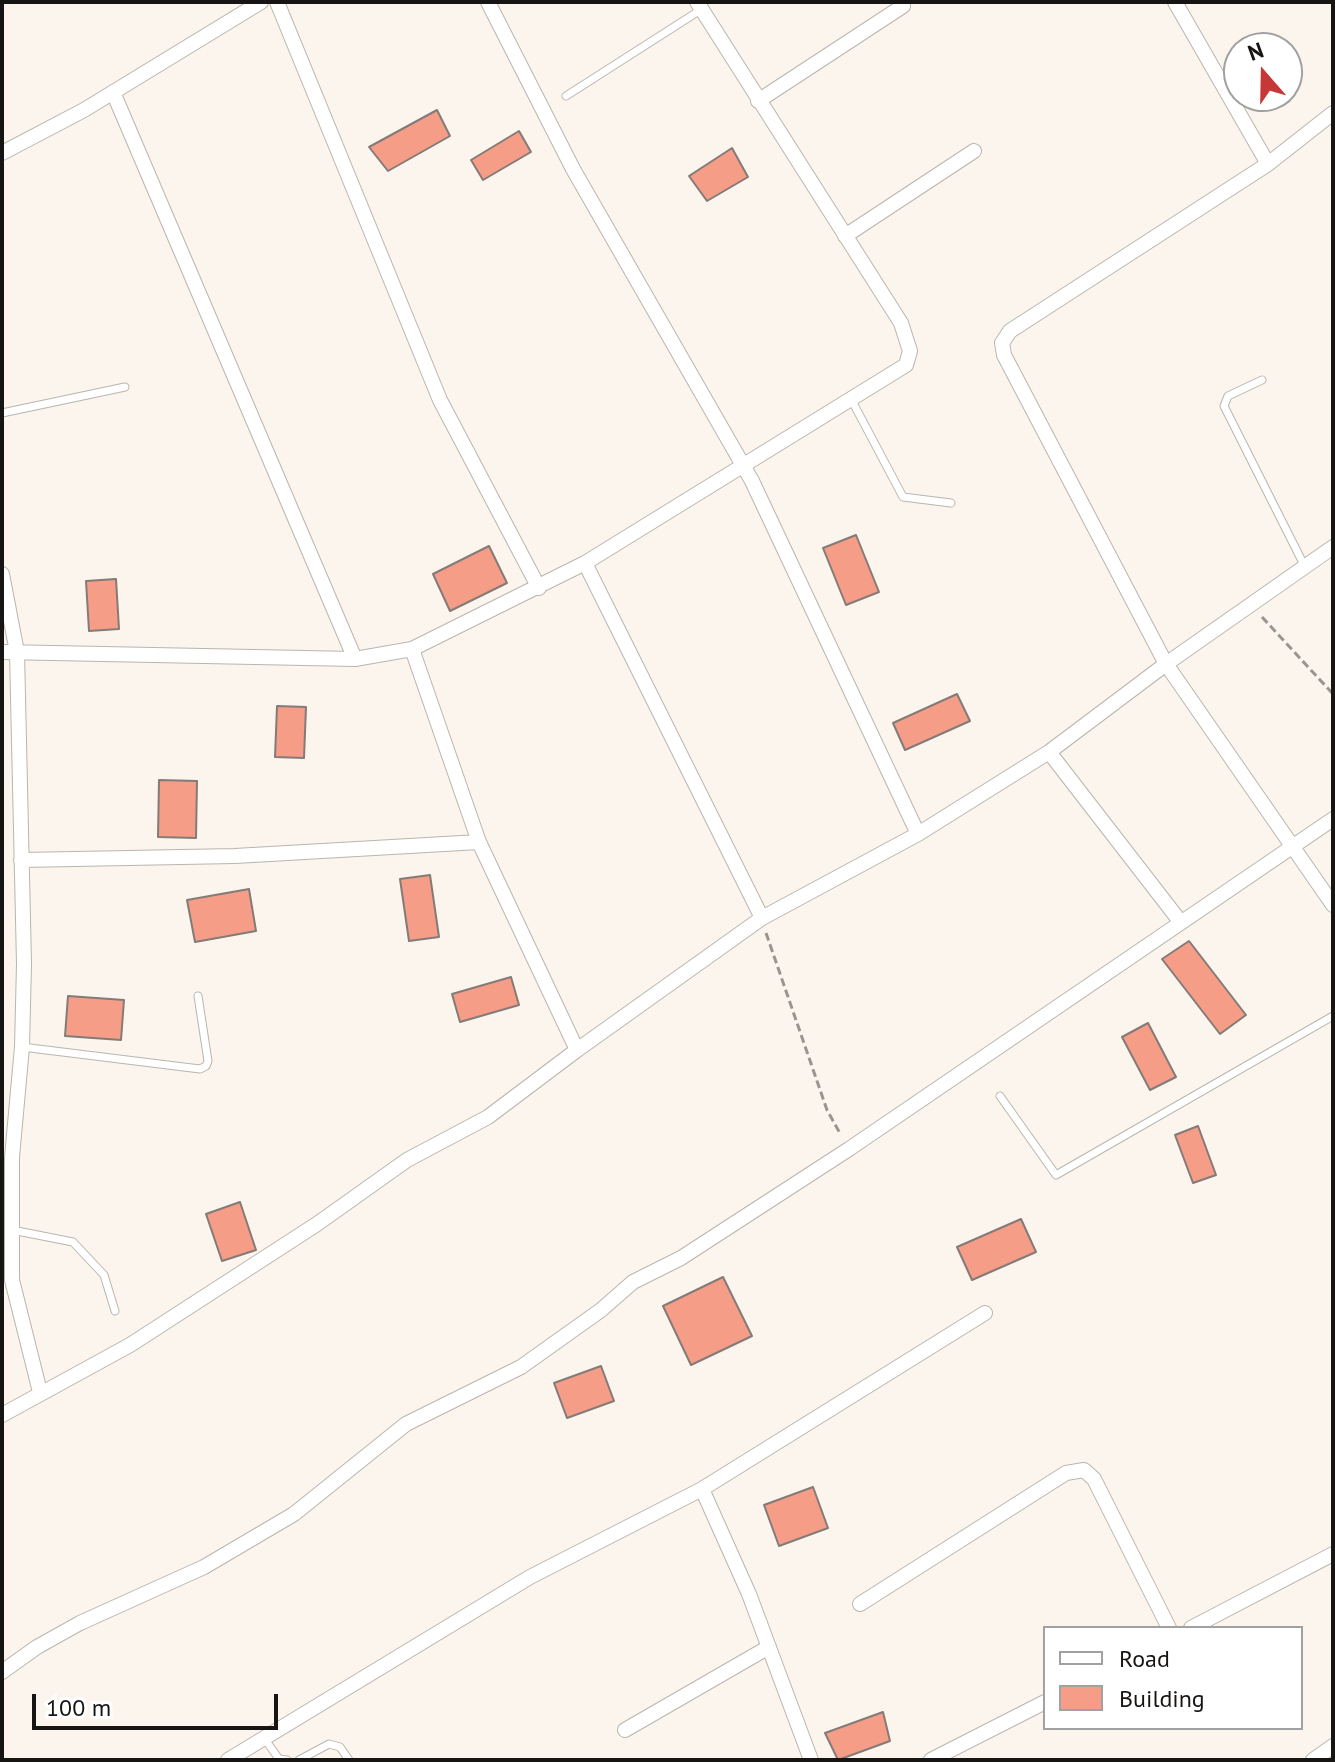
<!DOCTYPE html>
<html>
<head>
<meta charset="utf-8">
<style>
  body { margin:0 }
  #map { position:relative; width:1335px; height:1762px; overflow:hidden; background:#fbf5ee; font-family:"PT Sans",sans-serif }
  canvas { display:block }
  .frame { position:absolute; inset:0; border:4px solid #171513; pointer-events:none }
  .legend { position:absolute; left:1043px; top:1626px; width:260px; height:104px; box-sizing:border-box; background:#fff; border:2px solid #a2a1a1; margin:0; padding:10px 14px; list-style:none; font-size:24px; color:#171513 }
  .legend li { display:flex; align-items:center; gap:16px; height:40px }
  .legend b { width:40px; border:2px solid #a2a1a1 }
  .north { position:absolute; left:1223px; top:32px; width:80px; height:80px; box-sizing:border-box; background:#fff; border:2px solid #a2a1a1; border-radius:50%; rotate:340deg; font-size:22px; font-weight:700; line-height:32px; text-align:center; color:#171513 }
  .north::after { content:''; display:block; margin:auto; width:28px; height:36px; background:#c63837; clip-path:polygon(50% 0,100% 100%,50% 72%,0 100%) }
  .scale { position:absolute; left:32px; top:1694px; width:246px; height:36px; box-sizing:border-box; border:4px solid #171513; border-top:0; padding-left:10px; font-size:24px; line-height:28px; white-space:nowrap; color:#171513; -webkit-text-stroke:6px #fff; paint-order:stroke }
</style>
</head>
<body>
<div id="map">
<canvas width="1335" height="1762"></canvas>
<div class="frame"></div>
<ul class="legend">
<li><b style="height:10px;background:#fff"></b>Road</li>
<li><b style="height:22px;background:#f59d86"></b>Building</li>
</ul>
<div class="north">N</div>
<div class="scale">100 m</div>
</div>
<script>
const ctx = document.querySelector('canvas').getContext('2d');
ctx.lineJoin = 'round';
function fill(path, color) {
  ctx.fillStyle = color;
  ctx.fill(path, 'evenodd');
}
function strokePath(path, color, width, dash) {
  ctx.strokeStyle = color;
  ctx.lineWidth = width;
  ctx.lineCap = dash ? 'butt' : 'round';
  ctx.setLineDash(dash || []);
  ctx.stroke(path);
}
const building = new Path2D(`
  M437,110L450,136L388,171L369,147Z
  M519,131L531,152L483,180L471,160Z
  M732,148L748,177L707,201L689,176Z
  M856,535L879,592L846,605L823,548Z
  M489,546L507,583L450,611L433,574Z
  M116,579L119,629L89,631L86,581Z
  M957,694L970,721L905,750L893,723Z
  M277,706L306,707L304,758L275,757Z
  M159,780L197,781L196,838L158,837Z
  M430,875L439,937L409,941L400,879Z
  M249,889L256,931L195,942L187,900Z
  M1189,941L1246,1015L1220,1034L1162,959Z
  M511,977L519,1005L460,1022L452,994Z
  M68,996L124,1000L121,1040L65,1036Z
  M1148,1023L1176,1077L1150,1090L1122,1037Z
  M1198,1126L1216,1175L1193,1183L1175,1135Z
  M240,1202L256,1250L222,1261L206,1214Z
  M1021,1219L1036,1252L972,1280L957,1247Z
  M723,1277L752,1336L691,1365L663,1306Z
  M601,1366L614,1401L567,1418L554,1383Z
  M813,1487L828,1528L779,1546L764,1505Z
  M883,1712L890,1741L838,1760L825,1733Z`);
fill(building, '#f59d86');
strokePath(building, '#847b78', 2);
const lane = new Path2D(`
  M566,96L702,9
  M1262,380L1228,396L1224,406L1305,567
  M851,399L903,497L951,503
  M2,413L125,387
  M22,1047L200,1069L206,1066L208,1061L198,996
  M1000,1096L1056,1175L1333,1016
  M12,1230L73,1242L104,1275L115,1311
  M264,1738L279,1759L287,1760
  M299,1760L329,1744L340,1747L349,1760`);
const street = new Path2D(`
  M277,2L440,400L539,588
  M488,2L573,169L752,481L918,834
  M1175,2L1268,164
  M113,92L355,659
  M758,101L903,6
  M1333,113L1268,164L1010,331L1002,343L1004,355L1166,664L1333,905
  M2,153L84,110L261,2
  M845,236L974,151
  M585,563L762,918
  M2,574L17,652L24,964L22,1047L12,1157V1280L40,1392
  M2,652L355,659L412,649L585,563L906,365L910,351L901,323L697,2
  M1049,752L1179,920
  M21,860L235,856L479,842
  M577,1050L762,918L918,834L1049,752L1166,664L1333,547
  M2,1415L130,1345L317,1224L407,1160L488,1117L577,1050L479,842L412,649
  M702,1489L749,1594L811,1760
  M860,1604L1066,1473L1084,1470L1094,1479L1169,1628
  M1191,1628L1333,1554
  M2,1672L37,1647L80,1623L204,1567L294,1514L406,1424L521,1367L601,1310L633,1282L681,1258L849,1149L1333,819
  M625,1730L769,1647
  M228,1760L530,1577L702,1489L985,1313
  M931,1760L1045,1702
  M1313,1760L1333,1746`);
strokePath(lane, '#bab5ae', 9);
strokePath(street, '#bab5ae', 16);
strokePath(new Path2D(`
  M1262,617L1333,694
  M766,933L827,1110L841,1135`), '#9a9590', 3, [8, 4]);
strokePath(lane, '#fff', 7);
strokePath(street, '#fff', 14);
</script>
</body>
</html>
